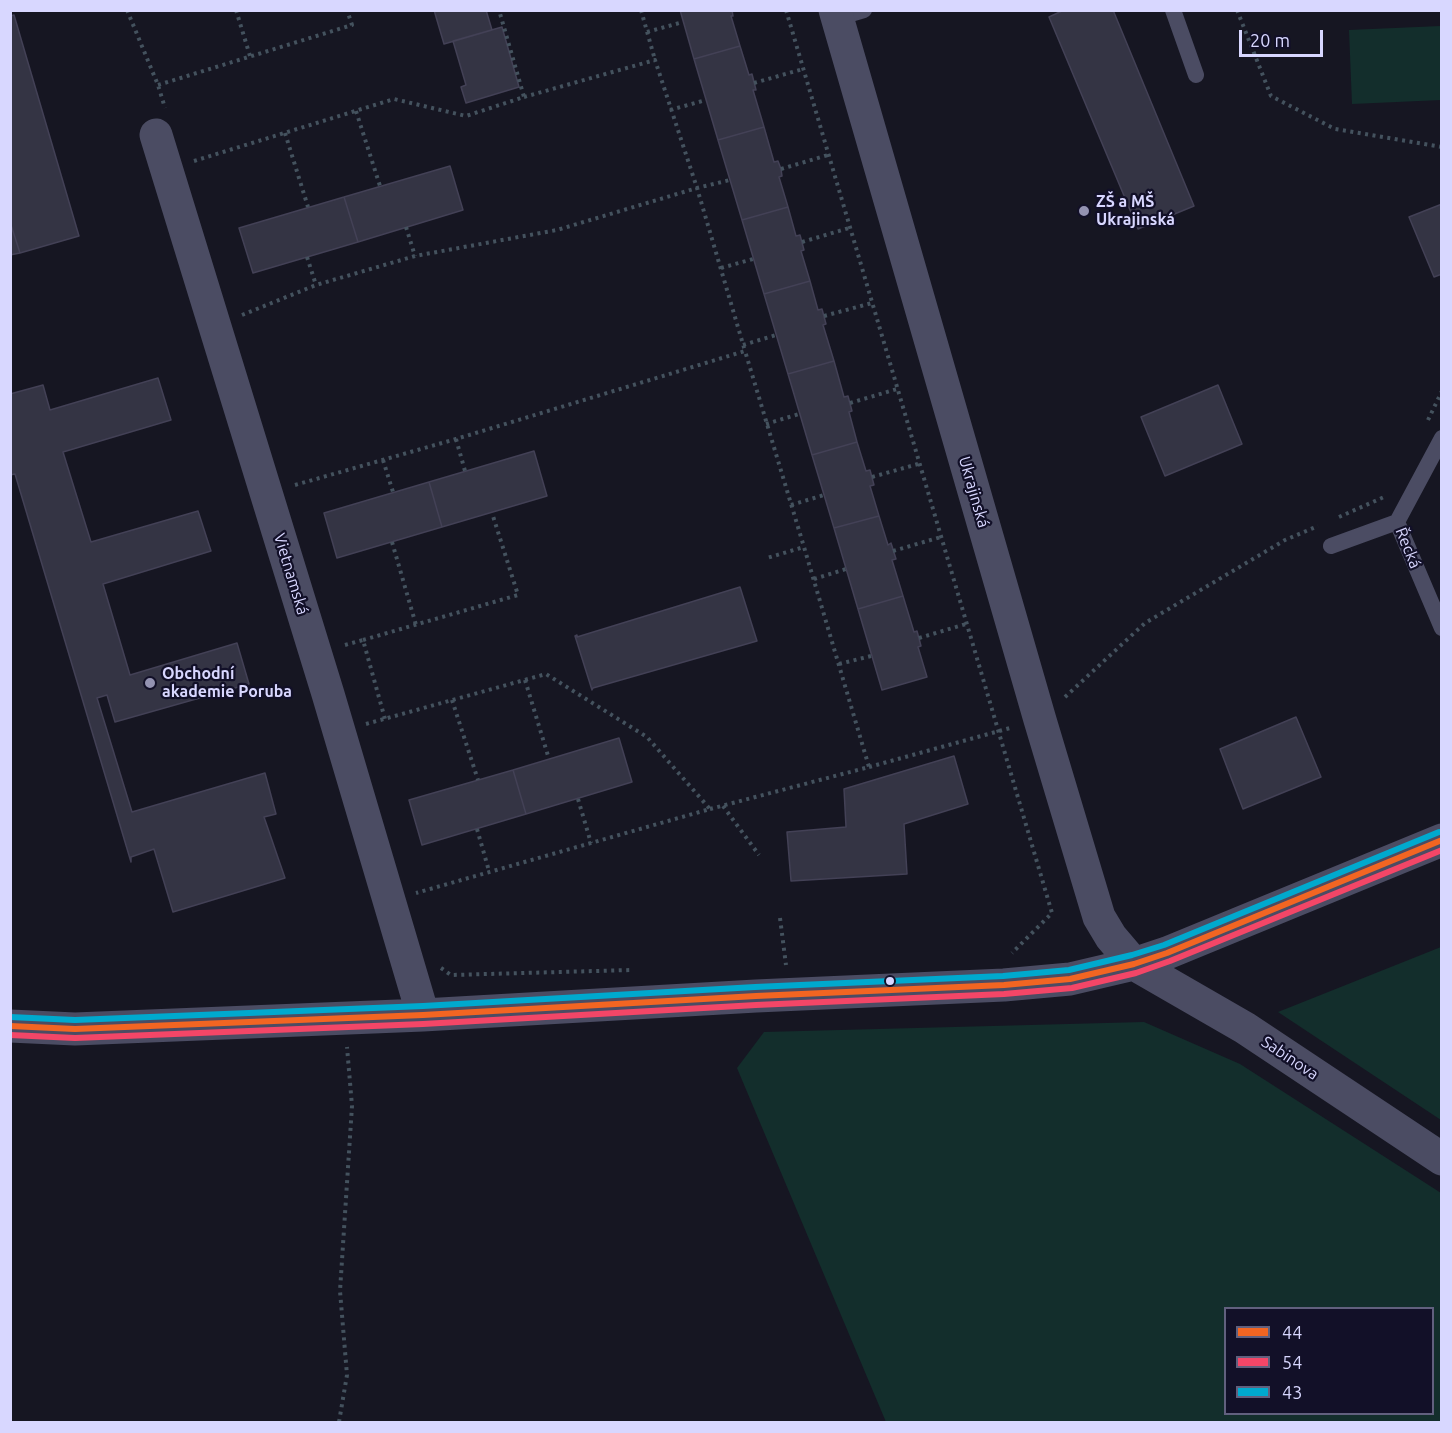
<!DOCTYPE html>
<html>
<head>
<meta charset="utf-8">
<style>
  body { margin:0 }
  #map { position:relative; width:1452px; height:1433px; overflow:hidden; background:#161622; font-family:Ubuntu,sans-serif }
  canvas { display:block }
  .frame { position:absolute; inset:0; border:12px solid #d8d7ff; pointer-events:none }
  .legend { position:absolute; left:1224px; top:1307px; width:210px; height:108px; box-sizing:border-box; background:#121028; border:2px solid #61607e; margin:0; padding:8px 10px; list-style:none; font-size:18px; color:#d8d7ff }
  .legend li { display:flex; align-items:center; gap:12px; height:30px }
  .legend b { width:30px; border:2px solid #61607e }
  .scale { position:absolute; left:1239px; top:30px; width:84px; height:27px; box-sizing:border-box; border:3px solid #d8d7ff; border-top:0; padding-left:8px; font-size:18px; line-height:21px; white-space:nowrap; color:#d8d7ff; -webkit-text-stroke:4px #121028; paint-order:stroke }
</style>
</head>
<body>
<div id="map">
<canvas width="1452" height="1433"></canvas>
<div class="frame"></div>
<ul class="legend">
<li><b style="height:8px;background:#f26522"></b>44</li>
<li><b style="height:8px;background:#f34667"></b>54</li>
<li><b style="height:8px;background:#00a9ce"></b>43</li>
</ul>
<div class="scale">20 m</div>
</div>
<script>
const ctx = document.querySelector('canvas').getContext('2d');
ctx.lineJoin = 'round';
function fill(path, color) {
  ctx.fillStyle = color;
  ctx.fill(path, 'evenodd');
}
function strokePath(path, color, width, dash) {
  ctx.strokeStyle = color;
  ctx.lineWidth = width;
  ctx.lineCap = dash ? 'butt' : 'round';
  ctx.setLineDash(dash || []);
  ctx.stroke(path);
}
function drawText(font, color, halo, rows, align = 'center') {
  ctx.font = font + ' Ubuntu,sans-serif';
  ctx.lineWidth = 4.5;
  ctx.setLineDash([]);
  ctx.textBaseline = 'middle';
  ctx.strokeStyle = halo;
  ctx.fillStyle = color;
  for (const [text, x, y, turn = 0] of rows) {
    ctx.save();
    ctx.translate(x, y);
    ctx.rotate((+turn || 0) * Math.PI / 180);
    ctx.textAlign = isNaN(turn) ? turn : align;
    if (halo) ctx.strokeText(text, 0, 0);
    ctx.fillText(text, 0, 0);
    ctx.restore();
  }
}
fill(new Path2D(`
  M1441,26V100L1352,104L1349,30Z
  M1441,947V1120L1278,1012Z
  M1144,1022L1240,1064L1441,1193V1422H886L737,1068L764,1032ZM1226,1308H1432V1414H1226Z`), '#132e2c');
const building = new Path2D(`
  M434,10H486L492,30L444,44Z
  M680,10H732L733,16H731L740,46L694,59Z
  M1064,10H1113L1194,206L1138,229L1049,17Z
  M14,15L79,236L20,253L10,222V16Z
  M502,27L519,87L466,103L461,87L466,85L453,41Z
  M740,46L749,75L752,74L756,90H753L764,127L718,140L694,59Z
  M764,127L774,162L778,161L781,169L782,176L779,177L788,207L742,220L718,140Z
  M450,166L463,210L358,242L344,197Z
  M344,197L358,242L253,273L239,228Z
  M1442,204V274L1434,277L1409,217Z
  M788,207L796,236L800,235L804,250L801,251L810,281L764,294L742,220Z
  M10,222L20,253L10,255Z
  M810,281L818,310L822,309L826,324L823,325L834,361L788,374L764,294Z
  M834,361L844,397L848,396L852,411L849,412L857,442L812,455L788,374Z
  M158,378L171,420L63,452L91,542L198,511L211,551L103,584L130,675L237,643L249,684L115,722L107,695L97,698L132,812L265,773L276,814L264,817L285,878L173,912L154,849L131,857V862L15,474L10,475V394L43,385L50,410Z
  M1218,385L1242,444L1165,476L1141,417Z
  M857,442L866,471L870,470L874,485L870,486L879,516L834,528L812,455Z
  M534,451L547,496L442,527L429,482Z
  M429,482L442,527L337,558L324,513Z
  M879,516L888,545L891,543L896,559L892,560L903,596L858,609L834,528Z
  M740,587L757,641L593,688L592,690L575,636L577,635V637Z
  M903,596L914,632L917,631L921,646L918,647L927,677L882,690L858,609Z
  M1296,717L1321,777L1243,809L1220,749Z
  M619,738L632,782L526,814L513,770Z
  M954,756L968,804L904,824L907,874L791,881L787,832L846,827L844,789Z
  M513,770L526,814L422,845L409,800Z`);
fill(building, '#343444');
strokePath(building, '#434156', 1.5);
strokePath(new Path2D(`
  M127,10L158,85L165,108
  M236,10L250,56
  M641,10L655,60
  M786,10L1052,913L1012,953
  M1237,10L1271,96L1335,129L1442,147
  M647,32L683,22
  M754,83L803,69
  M158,85L352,25L347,10
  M524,97L655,60L697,188L730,180
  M670,110L706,100
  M356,111L380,186
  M285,133L308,207
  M194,161L394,99L466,116L524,97L499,10
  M781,169L828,155
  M406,227L415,256
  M802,242L849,228
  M307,257L316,285
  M721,268L753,259
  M242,315L316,285L415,256L557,230L697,188L745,351
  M824,316L872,303
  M743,345L776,335
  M850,403L897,389
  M1428,420L1442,391
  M766,424L799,414
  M456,439L465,471
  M383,460L393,492
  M872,477L918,464
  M295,485L456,439L745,351L804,547
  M791,505L824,495
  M1339,517L1384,497
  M392,542L416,625
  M893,551L941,537
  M814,579L846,569
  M919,638L966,624
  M363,640L518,595L492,513
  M345,645L363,640L385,719
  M839,664L871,656
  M525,680L549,759
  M1065,697L1145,623L1285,540L1318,526
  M452,700L478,780
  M366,724L546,674L647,737L710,809L416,893
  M869,767L1010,728
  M578,799L591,843
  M723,806L759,855
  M710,809L869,767L804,547L767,558
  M477,829L489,871
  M780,918L786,965
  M441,968L451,975L632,970
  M339,1422L347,1375L340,1291L352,1106L347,1047`), '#44525e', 4, [3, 4.5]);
strokePath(new Path2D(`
  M1173,10L1196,75
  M837,18L864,10
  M1442,438L1397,522L1442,628
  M1331,546L1397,522`), '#4b4c63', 16);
strokePath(new Path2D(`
  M835,10L1040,720L1099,917L1111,937L1134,964L1245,1028L1442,1159
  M156,135L328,694L423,1015
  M10,1026L75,1029L423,1015L756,996L1004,985L1070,979L1134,964L1167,953L1442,840`), '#4b4c63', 33);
strokePath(new Path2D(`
  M10,1026L75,1029L423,1015L756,996L1004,985L1070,979L1134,964L1167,953L1442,840`), '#f26522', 6);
strokePath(new Path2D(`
  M10,1035L75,1038L423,1024L756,1005L1004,994L1072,988L1136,973L1170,961L1442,850`), '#f34667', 6);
strokePath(new Path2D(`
  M10,1017L75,1020L423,1006L755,987L1003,976L1069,970L1132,955L1164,945L1439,832`), '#00a9ce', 6);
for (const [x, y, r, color] of [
  [1084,211,6,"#9493b2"],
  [150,683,6,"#9493b2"],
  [890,981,5,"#d8d7ff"]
]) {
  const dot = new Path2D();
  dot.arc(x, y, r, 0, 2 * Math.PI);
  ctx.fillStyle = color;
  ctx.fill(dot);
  strokePath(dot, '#121028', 2);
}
drawText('bold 16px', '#d8d7ff', '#121028', [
  ["ZŠ a MŠ",1096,202],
  ["Ukrajinská",1096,220],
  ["Obchodní",162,674],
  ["akademie Poruba",162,692]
], 'left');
drawText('16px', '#d8d7ff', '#121028', [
  ["Ukrajinská",974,492,74],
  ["Řecká",1408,548,68],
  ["Vietnamská",291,574,73],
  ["Sabinova",1290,1058,34]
]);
</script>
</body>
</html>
